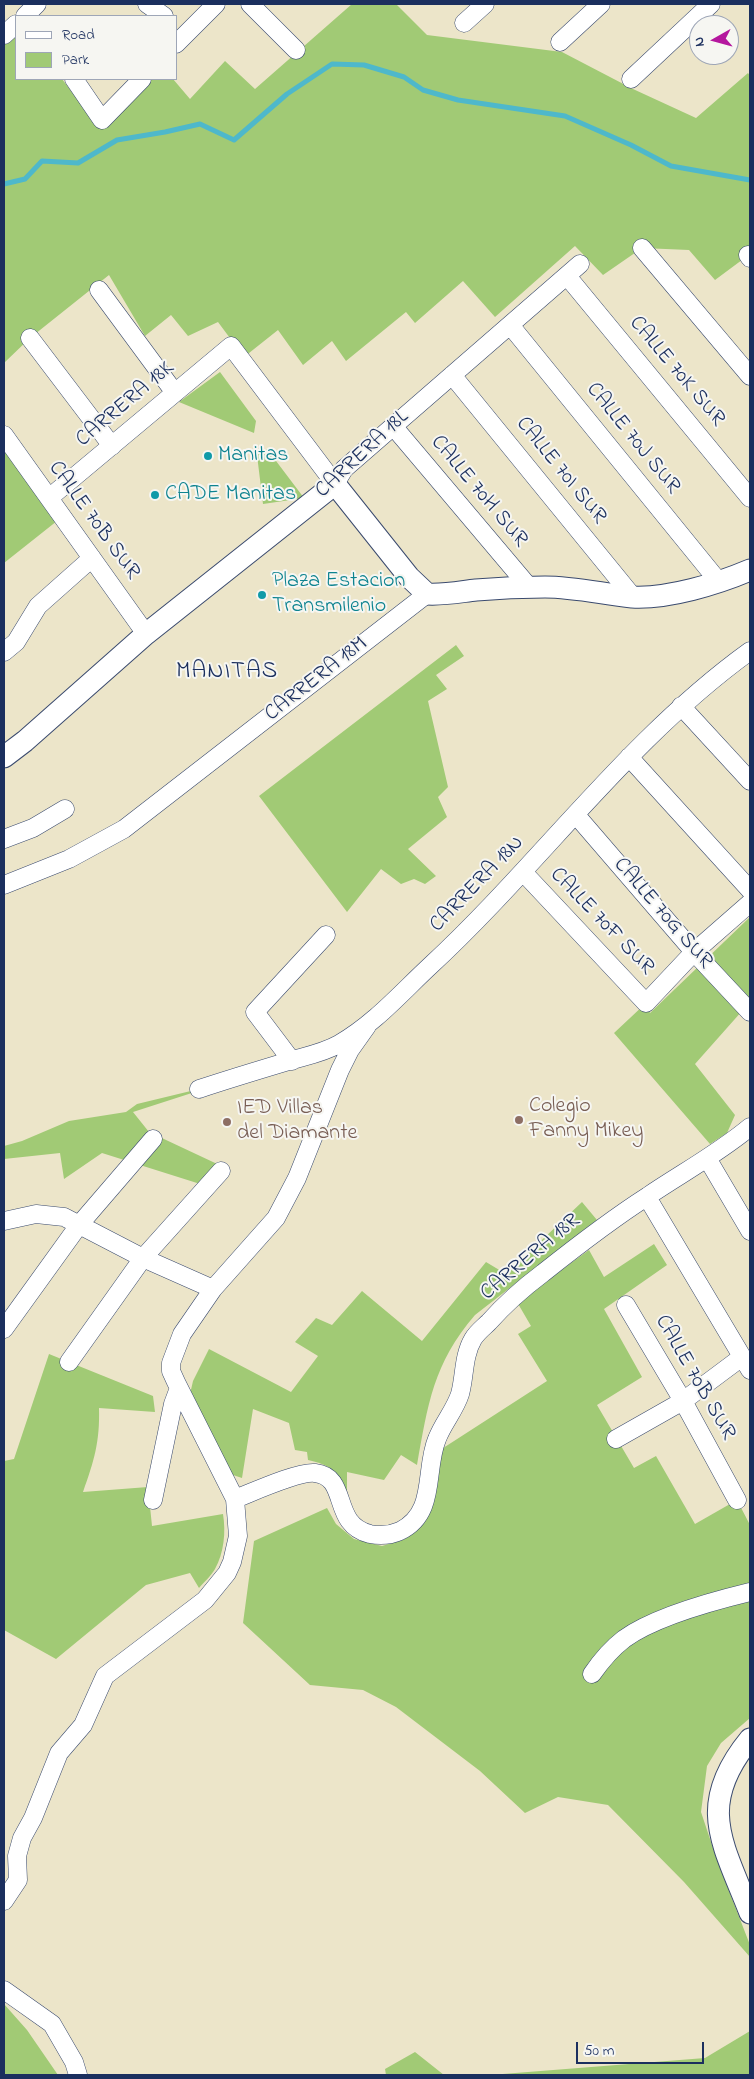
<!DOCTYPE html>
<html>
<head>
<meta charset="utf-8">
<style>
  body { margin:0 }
  #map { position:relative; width:754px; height:2079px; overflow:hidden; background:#ece5c9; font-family:"Indie Flower",sans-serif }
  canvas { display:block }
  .frame { position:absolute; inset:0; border:5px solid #1b2f5e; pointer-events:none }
  .legend { position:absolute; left:15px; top:15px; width:162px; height:65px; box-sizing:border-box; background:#f6f6f2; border:1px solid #9ea6b7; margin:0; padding:6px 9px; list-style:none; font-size:15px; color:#1b2f5e }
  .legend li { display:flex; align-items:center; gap:10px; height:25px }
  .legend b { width:25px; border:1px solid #9ea6b7 }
  .north { position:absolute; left:689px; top:15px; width:50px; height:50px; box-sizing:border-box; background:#f6f6f2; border:1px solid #9ea6b7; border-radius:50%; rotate:263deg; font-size:14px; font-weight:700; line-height:20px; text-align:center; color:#1b2f5e }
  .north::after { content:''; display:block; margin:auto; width:18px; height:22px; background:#b5179e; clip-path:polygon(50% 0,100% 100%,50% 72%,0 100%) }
  .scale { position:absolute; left:576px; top:2042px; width:128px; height:22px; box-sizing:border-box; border:2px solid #1b2f5e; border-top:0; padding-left:6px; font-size:15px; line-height:18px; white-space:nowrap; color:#1b2f5e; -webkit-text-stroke:4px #f6f6f2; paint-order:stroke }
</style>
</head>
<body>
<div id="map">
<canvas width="754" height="2079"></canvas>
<div class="frame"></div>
<ul class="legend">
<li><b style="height:6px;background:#fff"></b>Road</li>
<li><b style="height:14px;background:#a1ca75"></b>Park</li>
</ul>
<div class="north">N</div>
<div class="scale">50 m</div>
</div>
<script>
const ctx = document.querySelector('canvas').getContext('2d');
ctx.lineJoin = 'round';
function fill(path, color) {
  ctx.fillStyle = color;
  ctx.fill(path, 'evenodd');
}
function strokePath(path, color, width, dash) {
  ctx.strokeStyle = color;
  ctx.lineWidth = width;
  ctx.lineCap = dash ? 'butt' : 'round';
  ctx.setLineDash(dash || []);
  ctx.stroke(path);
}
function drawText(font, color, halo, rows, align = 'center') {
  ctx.font = font + ' "Indie Flower",sans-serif';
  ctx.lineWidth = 4;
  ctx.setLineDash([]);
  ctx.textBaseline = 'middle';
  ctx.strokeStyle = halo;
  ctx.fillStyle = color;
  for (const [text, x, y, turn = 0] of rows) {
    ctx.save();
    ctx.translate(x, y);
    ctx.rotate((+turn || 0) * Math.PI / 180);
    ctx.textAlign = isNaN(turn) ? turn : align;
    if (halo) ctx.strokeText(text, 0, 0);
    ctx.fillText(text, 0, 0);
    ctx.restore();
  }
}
fill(new Path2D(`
  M352,4H396L427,35L562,52L633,89L696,118L748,73L750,76V254L715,280L689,250L642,248L603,275L575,246L495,317L463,281L415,323L406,312L346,361L332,341L303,365L278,330L244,357L218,322L188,336L171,315L145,336L109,275L30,338L4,363V40L16,29V79H62L98,126L151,79H173L190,99L225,61L255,89Z
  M220,372L256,421L254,433L179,402Z
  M4,435L62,517L4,563Z
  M267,449L304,498L263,504L257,455Z
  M456,645L464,656L436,675L447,689L428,701L448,787L438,797L447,817L408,849L436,876L425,884L414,879L401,884L381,869L347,912L259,796Z
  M750,917V1002L695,1064L735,1115L727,1133L710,1144L614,1033L646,1003L650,1013Z
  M199,1089L198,1091L133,1112L149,1132L230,1170L216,1189L102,1153L64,1179L60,1153L4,1159V1146L22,1141L69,1121L126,1112L137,1104Z
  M582,1202L597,1220L475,1315C433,1364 428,1404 417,1465L401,1455L384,1480L347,1472V1492C337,1471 331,1465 308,1460L307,1452L295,1450L289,1423L253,1409L242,1478L233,1475L225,1465L188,1403L193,1381L209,1349L291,1392L318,1356L295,1342L316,1318L332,1325L362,1291L422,1341L486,1262L506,1274Z
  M654,1244L667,1265L604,1309L642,1377L597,1405L634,1468L656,1456L695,1524L737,1500L750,1525V1718L721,1743L707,1766L701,1812L717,1860L750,1945V1957L684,1882L608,1805L558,1797L525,1813L480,1771L396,1707L363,1690L310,1685L243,1623L254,1541L327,1508L336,1524L354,1539L382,1546L405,1539L420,1524L437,1452L547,1381L518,1334L531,1326L517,1302L589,1250L604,1277Z
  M49,1354L153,1396L155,1412L99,1408C100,1442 94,1461 83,1492L148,1487L152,1526L223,1514C226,1532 224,1553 215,1569C211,1576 204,1582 199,1588L190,1573L146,1585L56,1659L4,1630V1461L14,1459Z
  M4,2004L27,2030L58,2075H4Z
  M750,2031V2075H490L705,2058Z
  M415,2052L444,2075H386L385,2069Z`), '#a1ca75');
strokePath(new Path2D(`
  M4,184L25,179L42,161L78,163L117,140L165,132L200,124L234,140L287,94L332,64L364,65L404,77L423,90L458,100L565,116L631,145L671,166L750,180`), '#4eb8cb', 5);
const minor = new Path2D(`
  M147,4L164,16
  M250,4L296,50
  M25,16L37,4
  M464,23L485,4
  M4,35L16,24
  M560,42L601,4
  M176,44L216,4
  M74,79L102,120L142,79
  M631,79L711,4
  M642,248L750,376
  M748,255L750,258
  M567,276L750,498
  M99,290L175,393
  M510,325L719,582
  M30,338L112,446
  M452,375L633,597
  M393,426L529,587
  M4,435L146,634
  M49,498L231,346L335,484L344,469L580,264
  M4,652L16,642L38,606L92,558
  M681,706L750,781
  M629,757L750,890
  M576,815L694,952L750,1012
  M4,839L33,828L65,809
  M523,872L646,1003L694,952L750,903
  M4,885L69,859L124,829L427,594
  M292,1061L255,1012L326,935
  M199,1089C229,1079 259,1070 289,1061C306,1056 323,1053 339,1044C374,1024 401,993 430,966C540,864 628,739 750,651
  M707,1158L750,1231
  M647,1197L750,1370
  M4,1221L36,1214L64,1217L143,1258L213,1289
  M626,1305L683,1401L737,1500
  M4,1329L79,1225L153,1139
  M69,1362L143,1258L221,1171
  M616,1439L683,1401L742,1357
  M235,1499C253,1492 299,1471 315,1473C350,1477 330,1524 370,1534C380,1536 391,1535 400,1531C437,1513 424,1470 437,1439C443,1423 455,1410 460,1394C465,1376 463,1356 473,1339C477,1332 484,1327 489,1322C506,1303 523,1288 543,1273C577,1246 612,1219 648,1196C682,1173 719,1153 750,1127
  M153,1500L173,1404L179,1388
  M592,1674C601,1661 611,1649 624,1639C654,1617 713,1601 750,1592
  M4,1901L18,1880L17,1856L22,1838L33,1818L59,1753L83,1725L105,1676L205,1600L227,1573L232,1562L238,1536L235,1499L176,1382L171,1371V1363L182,1334L213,1289L276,1218L297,1178L340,1070L350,1050L367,1026
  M4,1990L52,2024L74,2062L78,2075`);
const tertiary = new Path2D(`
  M4,757L25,741L146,634L335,484L409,577L427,594C444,595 459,592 476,590C499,588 522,587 545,587C574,587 603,594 632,597C668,599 717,584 750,570
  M750,1739C695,1806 723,1843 750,1913`);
strokePath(minor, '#3a4a6e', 19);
strokePath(tertiary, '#3a4a6e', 23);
strokePath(minor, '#fff', 18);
strokePath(tertiary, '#fff', 21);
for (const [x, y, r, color] of [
  [208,456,5,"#0f9aa8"],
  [155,495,5,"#0f9aa8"],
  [262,595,5,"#0f9aa8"],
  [519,1120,5,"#8d6e63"],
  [227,1122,5,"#8d6e63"]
]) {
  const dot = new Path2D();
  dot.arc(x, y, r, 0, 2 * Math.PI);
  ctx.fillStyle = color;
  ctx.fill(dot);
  strokePath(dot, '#f6f6f2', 2);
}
drawText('22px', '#1b2f5e', '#f6f6f2', [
  ["CALLE 70K SUR",676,372,50],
  ["CARRERA 18K",126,405,-40],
  ["CALLE 70J SUR",632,439,51],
  ["CARRERA 18L",363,455,-43],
  ["CALLE 70I SUR",560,471,51],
  ["CALLE 70H SUR",478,492,50],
  ["CALLE 70B SUR",93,521,54],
  ["CARRERA 18M",317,680,-38],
  ["CARRERA 18N",478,885,-46],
  ["CALLE 70G SUR",662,914,49],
  ["CALLE 70F SUR",601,922,46],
  ["CARRERA 18R",531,1258,-40],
  ["CALLE 70B SUR",694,1378,60]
]);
drawText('22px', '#0d838f', '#f6f6f2', [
  ["Manitas",218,456],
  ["CADE Manitas",165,495],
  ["Plaza Estacion",272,582],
  ["Transmilenio",272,607]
], 'left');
drawText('22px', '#785e54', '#f6f6f2', [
  ["Colegio",529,1107],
  ["Fanny Mikey",529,1132],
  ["IED Villas",237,1109],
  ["del Diamante",237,1134]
], 'left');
ctx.letterSpacing = '1px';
drawText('24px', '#1b2f5e', '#f6f6f2', [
  ["MANITAS",227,673]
]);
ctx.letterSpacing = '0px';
</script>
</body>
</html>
